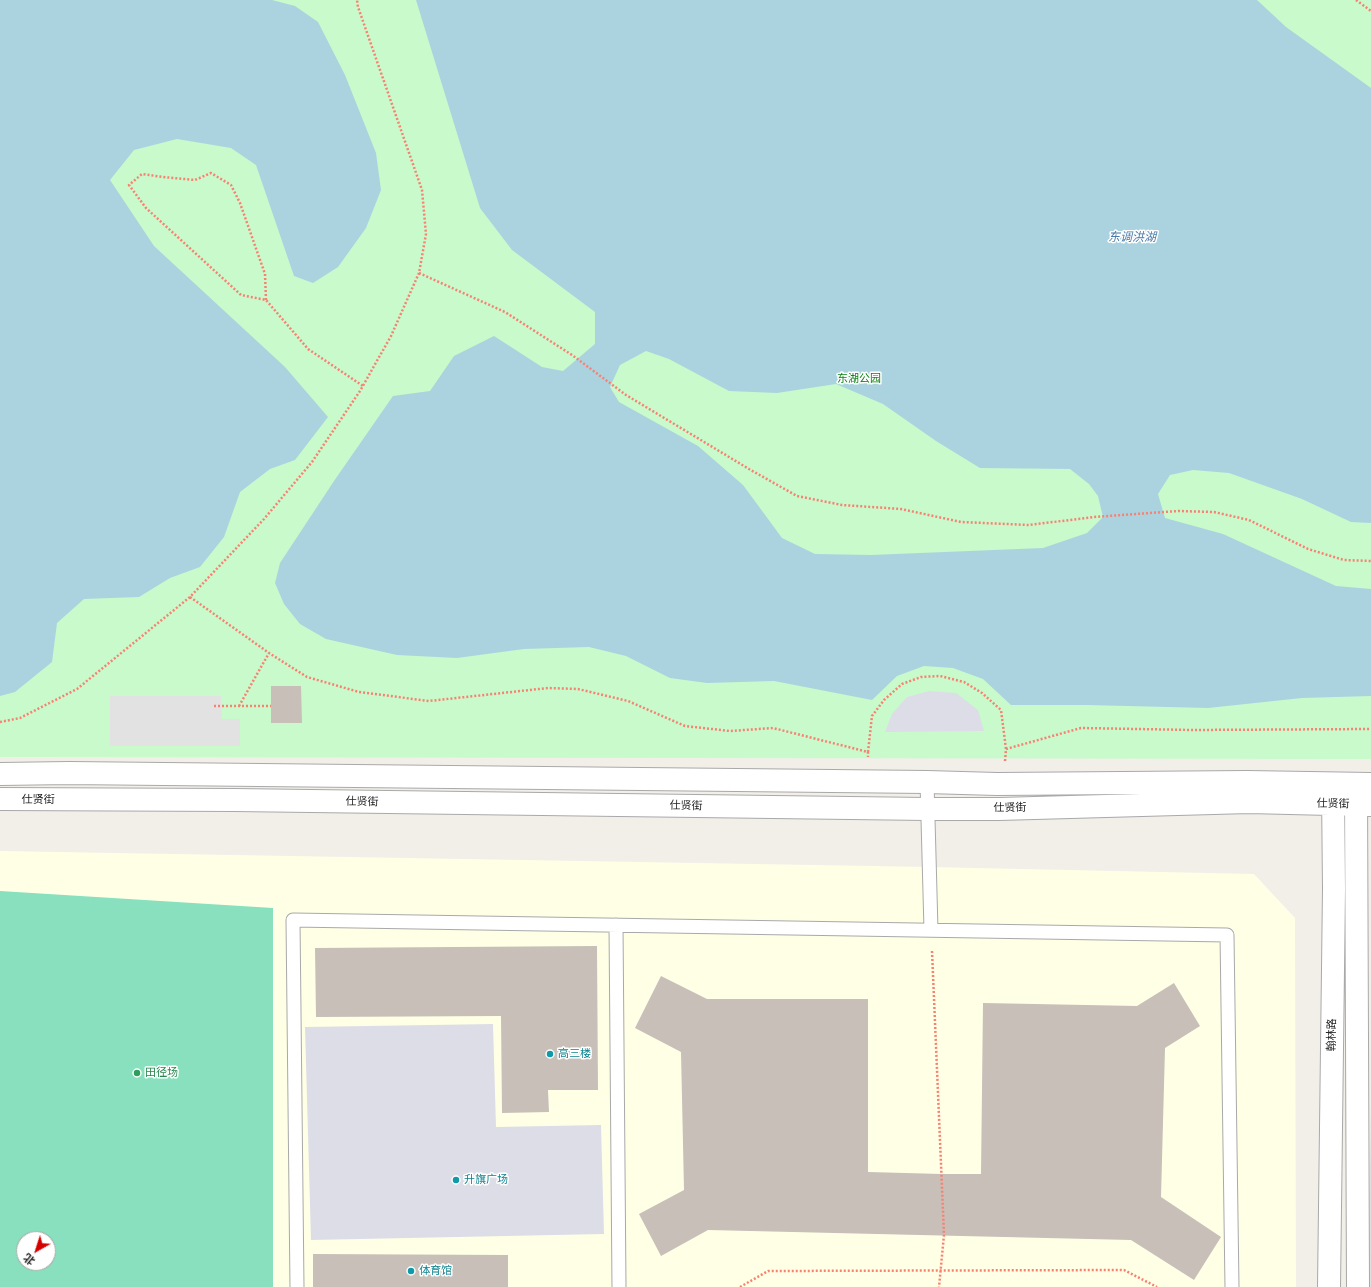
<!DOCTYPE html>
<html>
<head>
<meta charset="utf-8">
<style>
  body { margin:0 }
  #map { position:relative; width:1371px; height:1287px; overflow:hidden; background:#f2efe9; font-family:Manrope,"Noto Sans SC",sans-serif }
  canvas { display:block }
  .north { position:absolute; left:16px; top:1231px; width:40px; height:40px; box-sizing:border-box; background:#fff; border:1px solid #a7a7a7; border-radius:50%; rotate:219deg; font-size:11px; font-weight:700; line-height:16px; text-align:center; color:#222 }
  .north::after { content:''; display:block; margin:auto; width:14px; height:18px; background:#d40000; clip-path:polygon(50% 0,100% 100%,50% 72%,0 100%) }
</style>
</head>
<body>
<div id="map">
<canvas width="1371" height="1287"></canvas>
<div class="north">北</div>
</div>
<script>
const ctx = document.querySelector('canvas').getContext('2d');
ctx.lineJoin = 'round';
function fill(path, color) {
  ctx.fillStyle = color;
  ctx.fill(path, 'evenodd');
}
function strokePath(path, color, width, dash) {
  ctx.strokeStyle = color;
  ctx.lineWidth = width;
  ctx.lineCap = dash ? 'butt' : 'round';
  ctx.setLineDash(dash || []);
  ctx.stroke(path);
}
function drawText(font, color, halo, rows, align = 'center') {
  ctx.font = font + ' Manrope,"Noto Sans SC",sans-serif';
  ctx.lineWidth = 3;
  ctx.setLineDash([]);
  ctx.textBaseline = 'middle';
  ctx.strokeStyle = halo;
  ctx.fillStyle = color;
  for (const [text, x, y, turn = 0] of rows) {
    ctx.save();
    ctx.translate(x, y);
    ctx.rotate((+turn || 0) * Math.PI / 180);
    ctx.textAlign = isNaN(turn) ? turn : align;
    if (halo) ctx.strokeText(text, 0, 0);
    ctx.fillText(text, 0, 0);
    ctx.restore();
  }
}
fill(new Path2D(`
  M1371,1105V1287H1368Z`), '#e0dfdf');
fill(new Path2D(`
  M0,851L929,867L1254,874L1295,918L1296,1287H0ZM24,1239H48V1263H24Z`), '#ffffe5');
fill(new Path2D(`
  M0,0H1371V759L0,757Z`), '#c8facc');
fill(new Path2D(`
  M0,891L273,908V1287H0ZM24,1239H48V1263H24Z`), '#88e0be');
fill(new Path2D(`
  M110,696H221L222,719H240V746H110Z`), '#e2e2e2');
fill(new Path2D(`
  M929,691L956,693L978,710L984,731L885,732L892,714L907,697Z
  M493,1024L496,1127L601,1125L604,1234L311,1240L305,1027Z`), '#dddde8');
fill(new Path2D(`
  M0,0H272L295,6L318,22L345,75L376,153L381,190L366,228L338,267L313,283L294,276L256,165L231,148L177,139L134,150L110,180L154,246L285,367L328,417L295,460L270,469L240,492L224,537L200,567L170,578L139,597L84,599L57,623L52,662L15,692L0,696Z
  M416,0H1257L1286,27L1371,88V523L1351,522L1302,499L1229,473L1193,470L1170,475L1158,494L1165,518L1223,534L1336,586L1371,589V696L1302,698L1208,708L1087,705H1011L983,679L953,668L924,666L897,676L872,700L774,681L707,683L670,678L626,656L589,647L524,649L457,658L397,655L326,639L300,624L284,604L275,583L280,563L334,481L393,396L430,391L454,356L494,336L542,367L563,371L595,344V312L512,250L480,208ZM646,351L669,359L729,391L777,393L836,384L883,404L936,441L980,468L1070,469L1089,484L1098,496L1103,517L1087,533L1043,548L871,555L815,554L782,538L743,485L698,446L619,402L610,387L620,365Z`), '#aad3df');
fill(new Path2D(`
  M271,686H301L302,723H271Z
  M597,946L598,1090H548L549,1112L502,1113L501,1016L316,1017L315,948Z
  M661,976L707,999H868V1172L942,1174H981L983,1003L1137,1006L1174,983L1200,1026L1165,1048L1161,1197L1221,1237L1194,1280L1131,1240L708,1230L661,1256L639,1214L684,1190L681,1052L635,1028Z
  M313,1254L508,1255V1287H313Z`), '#c7bfb8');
const service = new Path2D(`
  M927,782L931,930
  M616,925L619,1287
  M297,1287L293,920L1227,935L1232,1287`);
const tertiary = new Path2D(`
  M0,774L69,773L927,782L997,784L1247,782L1371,784
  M1356,790L1358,1287
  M0,799L234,800L927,809H999L1249,802L1371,805
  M1329,1287L1334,889L1333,790`);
strokePath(service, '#a9a9a9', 15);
strokePath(tertiary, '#a9a9a9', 24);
strokePath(new Path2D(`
  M1356,0L1371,11
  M419,273L505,312L572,355L626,395L749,469L797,496L842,505L901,509L961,522L1029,525L1094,517L1178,511L1214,512L1249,520L1308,549L1344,560L1371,561
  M266,300L265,274L240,203L231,185L211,173L195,180L163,177L142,174L129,185L146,208L241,295L266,300L308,349L363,386
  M190,597L269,653L307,677L359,692L429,701L548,688L578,689L628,701L685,726L730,731L773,728L868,752V757
  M214,706H271
  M239,706L269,653
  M0,722L20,718L77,689L190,597L264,519L312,462L360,391L391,336L419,273L426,234L422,190L358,7L357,0
  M868,752L872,716L884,700L902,684L921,677L940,676L964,682L982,693L1001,710L1006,749
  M1005,761L1006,749L1081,728L1192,730L1371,729
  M932,951L944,1235L939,1287
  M740,1287L768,1271L1124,1270L1157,1287`), '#fa8072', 2.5, [2, 2]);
strokePath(service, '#fff', 13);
strokePath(tertiary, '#fff', 22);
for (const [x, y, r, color] of [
  [550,1054,4,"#0f9aa8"],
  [137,1073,4,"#2e9e5b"],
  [456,1180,4,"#0f9aa8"],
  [411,1271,4,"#0f9aa8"]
]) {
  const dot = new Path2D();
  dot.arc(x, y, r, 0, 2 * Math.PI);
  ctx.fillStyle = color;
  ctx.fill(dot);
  strokePath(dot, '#fff', 1.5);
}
drawText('11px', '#0c8416', '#fff', [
  ["东湖公园",859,379]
]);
drawText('11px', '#222', '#fff', [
  ["仕贤街",38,800],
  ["仕贤街",362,802,1],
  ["仕贤街",1333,804,1],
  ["仕贤街",686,806,1],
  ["仕贤街",1010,808,-1],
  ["翰林路",1332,1035,-89]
]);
drawText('11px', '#0d838f', '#fff', [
  ["高三楼",558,1054],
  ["升旗广场",464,1180],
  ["体育馆",419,1271]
], 'left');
drawText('11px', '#27864d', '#fff', [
  ["田径场",145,1073]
], 'left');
drawText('italic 12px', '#4a7aab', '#fff', [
  ["东调洪湖",1132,238]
]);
</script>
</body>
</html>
